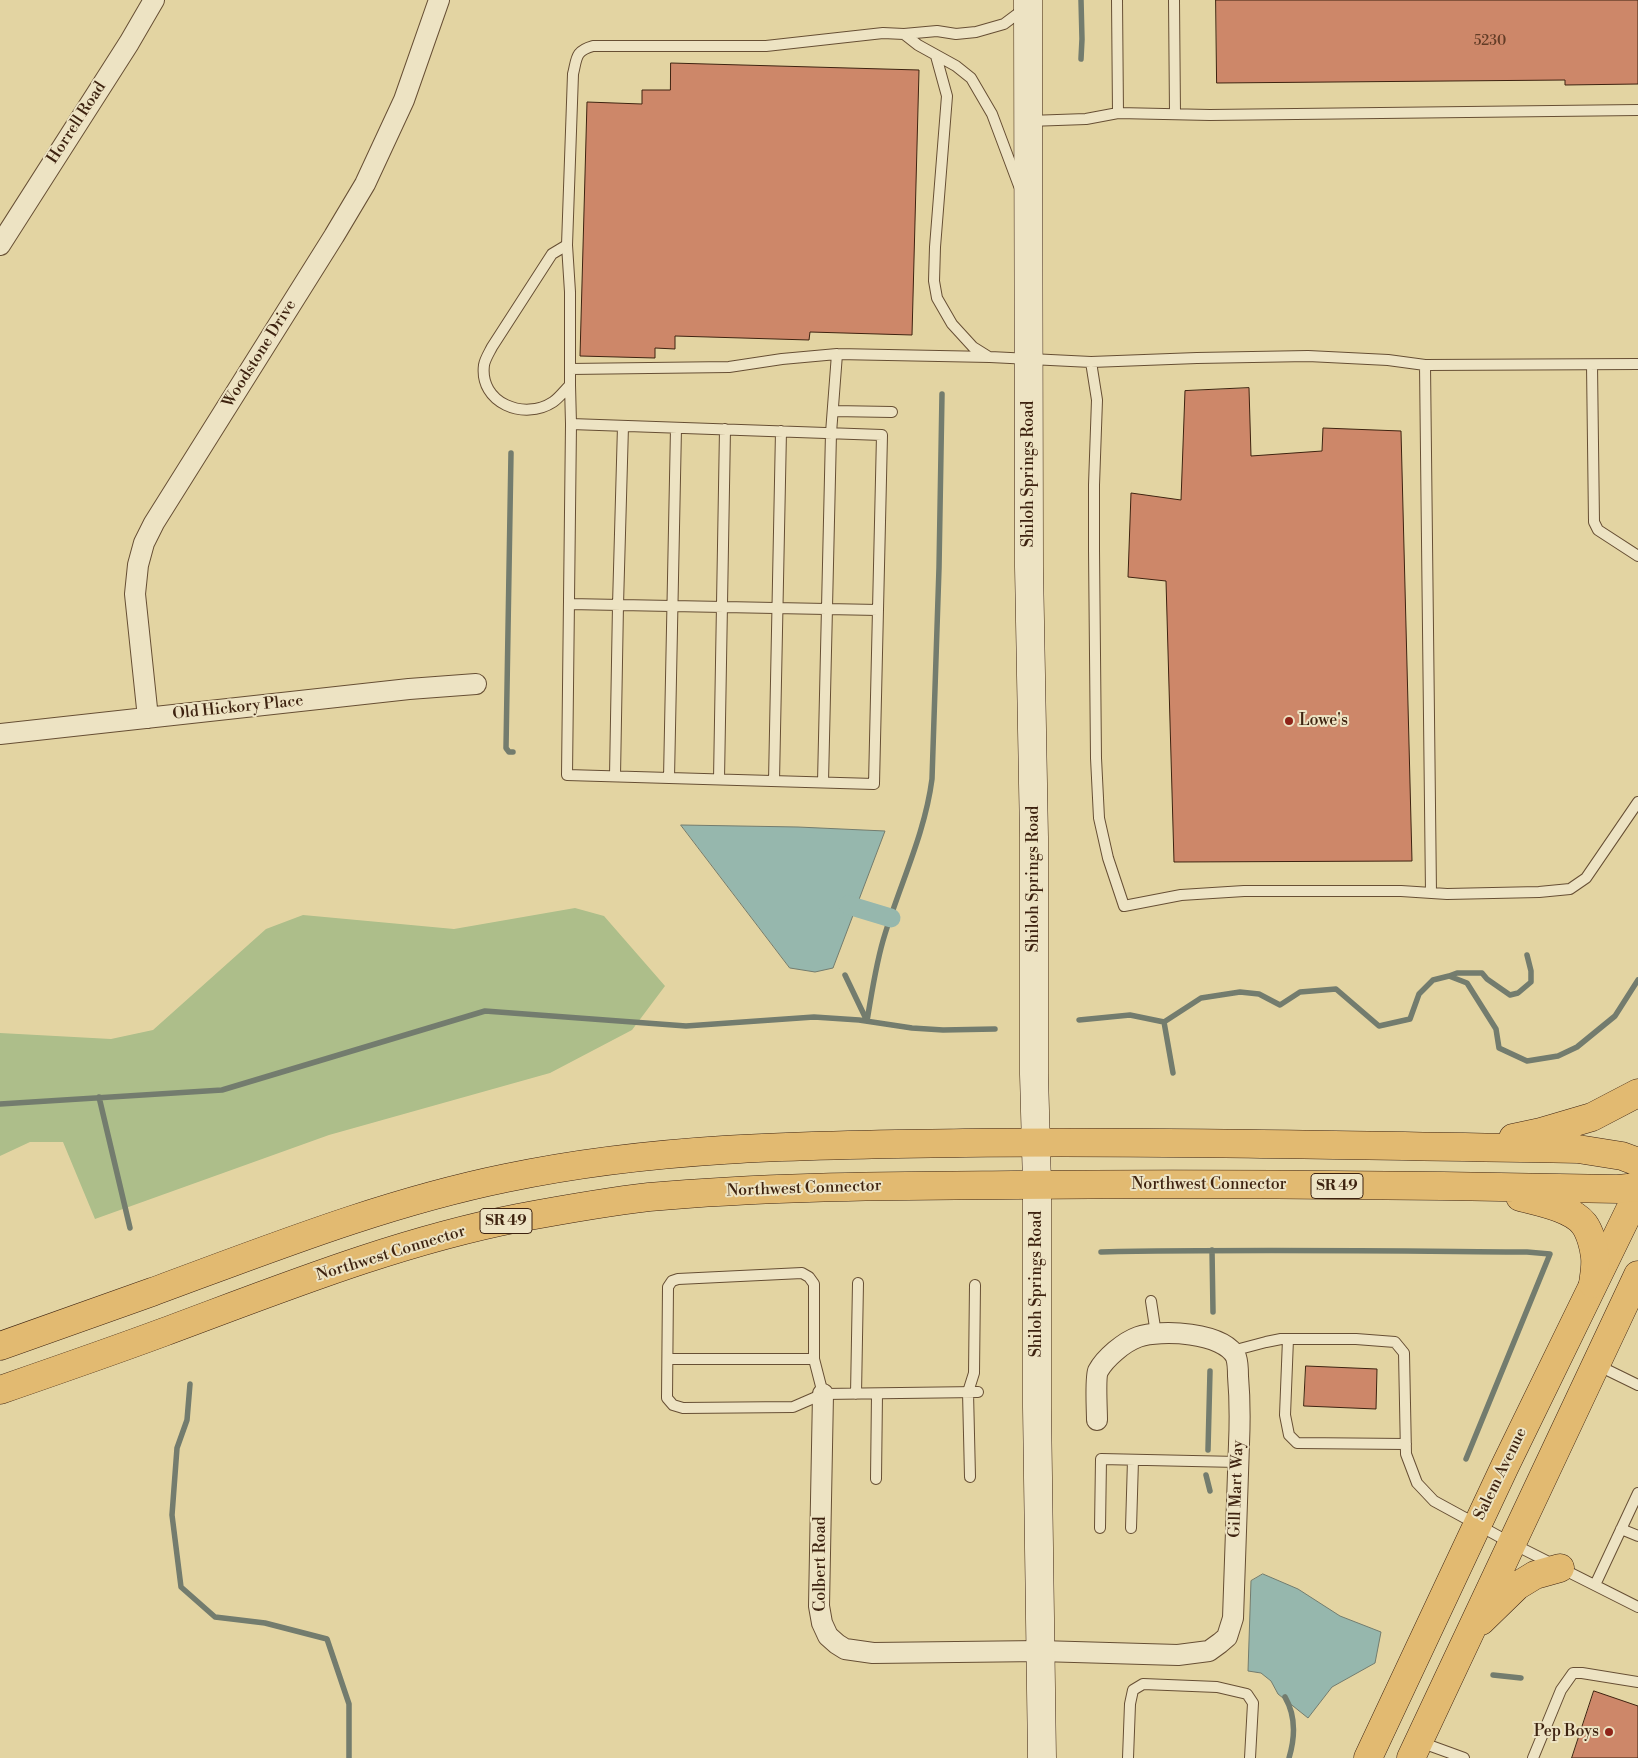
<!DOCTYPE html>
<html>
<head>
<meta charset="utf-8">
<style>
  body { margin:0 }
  canvas { display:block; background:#e3d4a2 }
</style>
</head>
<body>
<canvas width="1638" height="1758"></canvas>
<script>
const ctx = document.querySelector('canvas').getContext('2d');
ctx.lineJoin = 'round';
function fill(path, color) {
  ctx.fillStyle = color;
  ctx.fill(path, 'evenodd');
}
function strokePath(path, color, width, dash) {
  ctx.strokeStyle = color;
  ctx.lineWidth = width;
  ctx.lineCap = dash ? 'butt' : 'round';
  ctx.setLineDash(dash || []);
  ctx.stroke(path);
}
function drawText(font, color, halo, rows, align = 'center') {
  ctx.font = font + ' "Libre Bodoni",serif';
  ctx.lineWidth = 4;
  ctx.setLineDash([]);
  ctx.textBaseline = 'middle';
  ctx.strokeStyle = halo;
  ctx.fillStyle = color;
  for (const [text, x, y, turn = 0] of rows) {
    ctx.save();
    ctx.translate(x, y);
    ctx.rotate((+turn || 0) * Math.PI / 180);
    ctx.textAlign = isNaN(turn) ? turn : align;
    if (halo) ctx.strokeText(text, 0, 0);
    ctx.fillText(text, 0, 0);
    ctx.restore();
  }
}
fill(new Path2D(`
  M575,908L604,916L665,986L632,1030L550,1073L329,1135L95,1219L63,1142H30L0,1156V1033L111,1039L153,1030L266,929L303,915L454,929Z`), '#adbe8a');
const water = new Path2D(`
  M681,825L798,827L885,831L833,968L815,972L790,968Z
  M1263,1574L1298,1589L1340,1616L1381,1632L1375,1663L1332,1687L1308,1718L1278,1694L1271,1681L1261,1673L1248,1671L1251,1581Z`);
fill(water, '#96b7ad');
strokePath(water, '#737c6e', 1);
strokePath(new Path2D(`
  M1081,59L1082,39L1081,0
  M511,453L506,748L509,752H513
  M845,975L867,1021
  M1449,976L1457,973H1482L1487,979L1510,995L1518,993L1531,982V971L1527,955
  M1079,1020L1130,1015L1164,1022L1201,998L1240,992L1259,994L1280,1005L1300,992L1336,989L1379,1026L1410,1019L1419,994L1433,980L1449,976L1467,983L1496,1029L1499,1048L1527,1061L1558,1056L1577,1047L1615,1016L1638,980
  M867,1021C872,992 876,962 885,934C901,882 925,833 932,779L939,568L942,394
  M1164,1022L1173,1073
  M99,1097L130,1228
  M0,1104L222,1090L485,1011L686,1026L814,1017L859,1020L912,1028L943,1030L995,1029
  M1212,1250L1213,1312
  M1101,1252C1243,1249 1385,1251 1527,1252L1550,1254L1466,1459
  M190,1384L187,1420L177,1448L172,1515L181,1587L215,1617L265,1623L327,1639L349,1704V1758
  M1208,1450L1210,1371
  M1206,1475L1210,1491
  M1493,1675L1521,1678
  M1285,1697C1296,1716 1295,1738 1289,1758`), '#737c6e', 5.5);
strokePath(new Path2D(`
  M848,905L891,918`), '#96b7ad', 19);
const building = new Path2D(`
  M1216,0H1638V84L1565,85V80L1217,83Z
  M671,63L919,70L912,335L810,332L809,340L675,336V349L655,348V358L580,356L587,102L642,104V90H670Z
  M1249,388L1251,456L1322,451L1323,428L1401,431L1412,861L1174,862L1166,581L1128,577L1131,493L1181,500L1185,391Z
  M1306,1366L1377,1369L1376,1409L1304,1406Z
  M1594,1691L1638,1706V1758H1572Z`);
fill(building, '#cd8769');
strokePath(building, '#3e2310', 1);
const lane = new Path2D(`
  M1117,0L1118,113
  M1174,0L1175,113
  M904,34L918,45L956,66L971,78L992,114L1019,186
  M936,56L947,96L935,247L934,281L937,298L952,324L973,347L989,357
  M1029,121L1086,119L1118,113L1210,115L1638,110
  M567,245L552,254L492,347C489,353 485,359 484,365C479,403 524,421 553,402C559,398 564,391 570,385V292L567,245L573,74C577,58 575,51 593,46H766L883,33L904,34L937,31L956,34L976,32L1004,24L1024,9
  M1091,362L1097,400L1094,485V550L1096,758L1099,818L1108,858L1124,906L1181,895L1244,891H1401L1447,894L1539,892L1570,889L1586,878L1638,802
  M1425,365L1431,893
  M1592,365L1594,522L1598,530L1638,556
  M570,369L729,367L782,359L837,354L990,357L1091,362L1197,358L1308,356L1388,360L1425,365L1638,364
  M570,385L571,424L567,775L874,784L882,435L571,424
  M833,411L892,412
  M569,604L878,610
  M615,776L618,605L623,426
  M669,778L676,428
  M719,779L725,429
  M774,781L781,431
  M823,782L831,433L837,354
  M1151,1301L1156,1334
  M1288,1339L1285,1415L1289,1435L1297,1443L1406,1444
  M1232,1351L1266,1342L1281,1339H1356L1395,1342L1404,1353L1406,1454L1417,1483L1434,1501L1511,1543L1638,1607
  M668,1359H814
  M1597,1365L1638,1385
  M823,1394L814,1359V1284L809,1277L802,1273L678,1279L672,1281L668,1287L667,1398L673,1405L683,1408L793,1407L823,1394L978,1392
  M856,1394L858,1283
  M970,1477L968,1392L974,1373L975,1285
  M876,1479L877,1394
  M1100,1528L1101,1459L1238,1462
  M1131,1528L1133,1460
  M1621,1529L1638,1536
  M1595,1585L1638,1493
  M1420,1742L1464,1758
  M1128,1758L1130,1704L1133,1690L1143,1684L1217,1687L1247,1694L1253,1703L1250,1758
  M1533,1758L1561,1690L1573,1673H1582L1638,1682`);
const street = new Path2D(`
  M0,245L129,43L154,0
  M148,718L135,594L138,565L144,543L154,523L334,236L365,184L404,100L439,0
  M0,734L409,689L476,684
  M823,1394L819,1606L822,1623L828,1636L837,1644L845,1649L873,1653L1040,1651L1178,1655L1209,1651L1220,1643L1227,1637L1233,1618C1235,1560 1237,1502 1239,1444C1240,1421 1240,1399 1238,1376C1238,1370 1238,1363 1236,1357C1224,1332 1160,1329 1138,1337C1124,1342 1105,1358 1098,1371C1095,1378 1097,1410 1097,1420`);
const secondary = new Path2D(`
  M1028,0L1029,567L1034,837V1074L1037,1185V1407L1042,1758`);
const primary = new Path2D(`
  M1481,1621L1517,1586L1535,1575L1560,1568
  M1368,1758L1505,1466L1638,1193
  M1411,1758L1638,1275`);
const highway = new Path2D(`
  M1513,1138L1541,1132L1592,1117L1638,1093
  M1520,1197C1539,1202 1572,1208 1584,1224C1590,1232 1594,1247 1595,1257C1596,1266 1594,1276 1593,1284
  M0,1346C51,1328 102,1310 152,1292C269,1249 384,1203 506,1178C657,1146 810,1145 964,1143C1169,1141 1374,1146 1578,1149L1622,1156L1638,1162
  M0,1390C55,1371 110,1352 164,1332C280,1289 396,1242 518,1218C561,1210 605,1202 649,1197C770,1186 892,1186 1013,1185C1215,1183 1416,1185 1618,1189L1638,1187`);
strokePath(lane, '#674f34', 12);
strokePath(street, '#674f34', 22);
strokePath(secondary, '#3e2310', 29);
strokePath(primary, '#3e2310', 29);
strokePath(highway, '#3e2310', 29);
strokePath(lane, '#ede3c3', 10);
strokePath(street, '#ede3c3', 20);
strokePath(secondary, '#ede3c3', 28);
strokePath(primary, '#e2ba71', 28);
strokePath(highway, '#e2ba71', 28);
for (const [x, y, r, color] of [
  [1289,721,5,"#8f2418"],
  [1609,1732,5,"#8f2418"]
]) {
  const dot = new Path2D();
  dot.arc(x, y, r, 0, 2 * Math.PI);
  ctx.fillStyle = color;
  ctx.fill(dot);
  strokePath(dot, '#ede3c3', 2);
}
drawText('14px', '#623c26', null, [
  ["5230",1490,42]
]);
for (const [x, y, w] of [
  [1337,1186,52],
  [506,1221,52]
]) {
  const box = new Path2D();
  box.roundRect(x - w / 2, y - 12.5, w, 25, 4);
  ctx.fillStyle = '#ede3c3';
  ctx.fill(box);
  strokePath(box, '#3e2310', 1);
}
drawText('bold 15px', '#3e2310', null, [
  ["SR 49",1337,1186],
  ["SR 49",506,1221]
]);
drawText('16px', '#3e2310', '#ede3c3', [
  ["Horrell Road",77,123,-57],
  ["Woodstone Drive",260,354,-58],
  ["Shiloh Springs Road",1029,474,-90],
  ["Old Hickory Place",238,708,-6],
  ["Shiloh Springs Road",1034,879,-90],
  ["Northwest Connector",1209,1185],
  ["Northwest Connector",804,1189,-2],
  ["Northwest Connector",391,1254,-17],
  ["Shiloh Springs Road",1037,1284,-90],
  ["Salem Avenue",1501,1474,-64],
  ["Gill Mart Way",1237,1489,-88],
  ["Colbert Road",821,1564,-90]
]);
drawText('16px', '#3e2310', '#ede3c3', [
  ["Lowe's",1299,721],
  ["Pep Boys",1599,1732,"right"]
], 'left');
</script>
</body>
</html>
